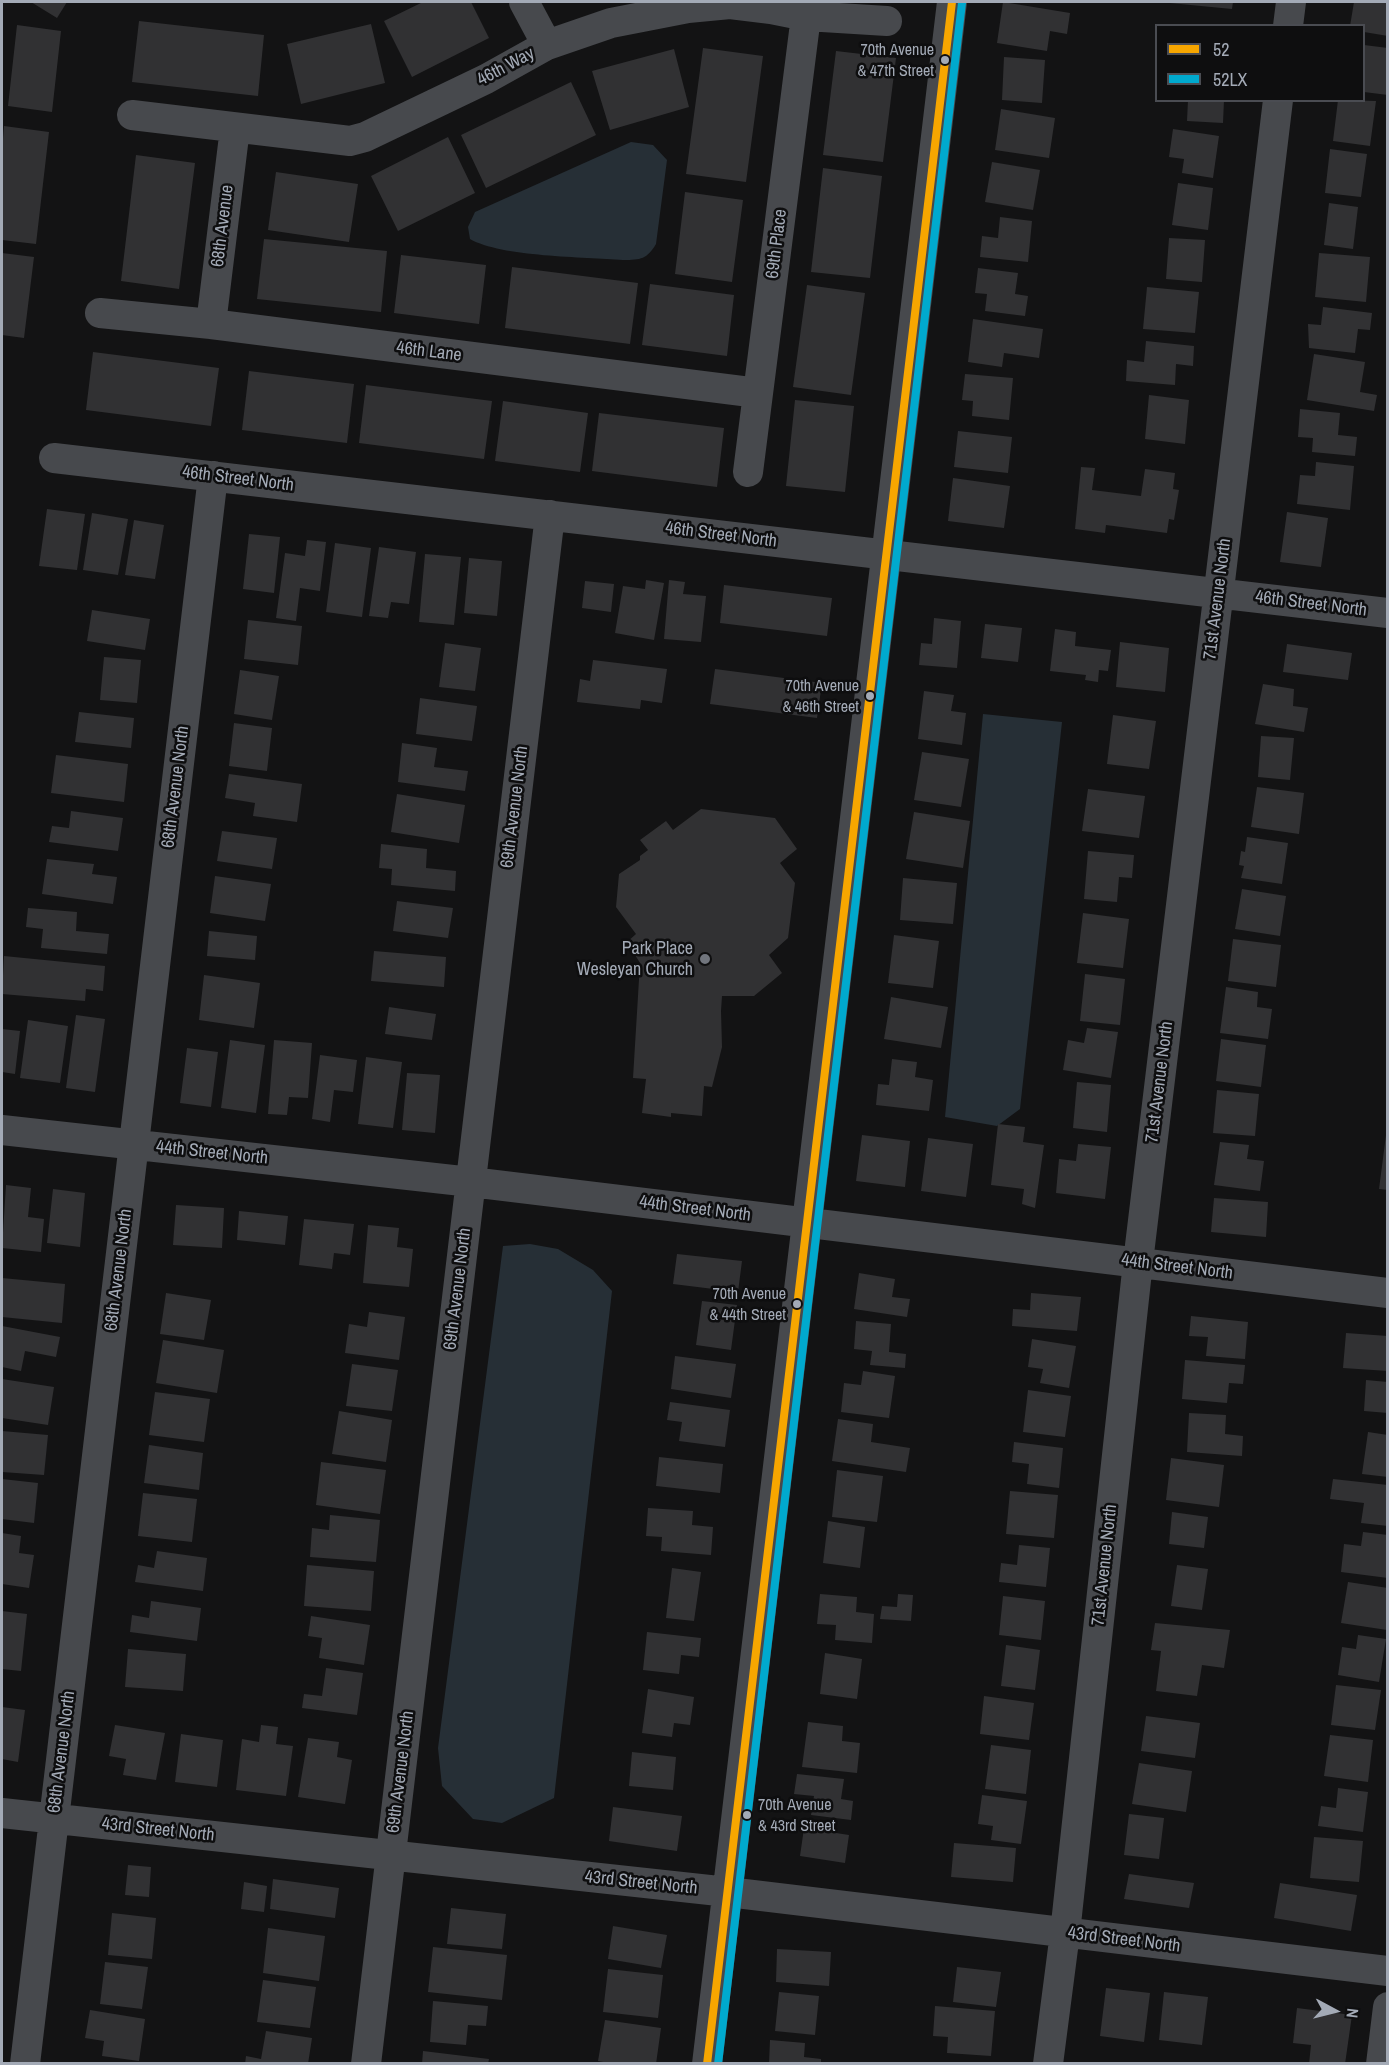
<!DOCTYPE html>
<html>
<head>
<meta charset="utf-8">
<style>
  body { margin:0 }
  #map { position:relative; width:1389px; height:2065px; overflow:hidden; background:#131314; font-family:"Archivo Narrow",sans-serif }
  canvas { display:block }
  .frame { position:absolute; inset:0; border:3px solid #a3aab6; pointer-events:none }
  .legend { position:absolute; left:1155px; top:24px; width:210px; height:78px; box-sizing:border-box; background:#0e0e0f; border:2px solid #4a4c52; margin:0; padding:8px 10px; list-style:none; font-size:18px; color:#a3aab6 }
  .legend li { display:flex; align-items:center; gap:12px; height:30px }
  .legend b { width:30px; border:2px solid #4a4c52 }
  .north { position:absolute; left:1305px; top:1981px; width:60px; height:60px; -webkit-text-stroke:4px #0e0e0f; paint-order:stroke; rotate:97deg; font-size:16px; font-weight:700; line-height:24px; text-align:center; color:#a3aab6 }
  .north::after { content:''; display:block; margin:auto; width:21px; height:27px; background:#a3aab6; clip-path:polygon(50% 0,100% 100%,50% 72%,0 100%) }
</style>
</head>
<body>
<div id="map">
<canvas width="1389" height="2065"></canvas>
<div class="frame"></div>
<ul class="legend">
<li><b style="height:8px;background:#f7a600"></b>52</li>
<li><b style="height:8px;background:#00a9ce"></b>52LX</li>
</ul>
<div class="north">N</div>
</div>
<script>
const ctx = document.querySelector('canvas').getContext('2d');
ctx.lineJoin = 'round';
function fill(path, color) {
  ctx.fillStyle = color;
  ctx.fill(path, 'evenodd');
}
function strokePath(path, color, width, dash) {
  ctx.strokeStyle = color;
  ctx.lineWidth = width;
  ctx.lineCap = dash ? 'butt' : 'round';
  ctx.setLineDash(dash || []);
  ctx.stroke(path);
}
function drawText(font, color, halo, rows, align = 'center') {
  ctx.font = font + ' "Archivo Narrow",sans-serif';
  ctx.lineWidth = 5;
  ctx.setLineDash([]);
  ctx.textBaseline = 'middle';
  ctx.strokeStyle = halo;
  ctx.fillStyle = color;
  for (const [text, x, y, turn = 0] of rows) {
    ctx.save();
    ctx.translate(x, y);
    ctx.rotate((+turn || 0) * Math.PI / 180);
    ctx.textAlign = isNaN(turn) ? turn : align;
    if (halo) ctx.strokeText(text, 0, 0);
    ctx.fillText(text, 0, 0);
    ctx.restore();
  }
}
fill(new Path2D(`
  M631,142L653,145L667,160L656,244C647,259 641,260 623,260C585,257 501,257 470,239L468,227L475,212Z
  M983,714L1062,722L1020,1109L997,1126L945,1117Z
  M530,1244L558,1249L593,1270L612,1291L554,1798L502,1823L473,1819L442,1786L438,1748L503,1246Z`), '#262f36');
fill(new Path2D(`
  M31,2H67L57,18Z
  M423,2H471L489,38L412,77L384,21Z
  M1003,2L1070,13L1067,34L1050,31L1047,51L997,43Z
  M1170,2H1233L1232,9L1170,3Z
  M1354,2H1388V36L1364,32V26H1350Z
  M139,21L264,35L258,96L132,82Z
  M371,24L385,83L301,104L287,44Z
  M17,25L61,31L52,112L8,106Z
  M1364,45L1388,48V95L1364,92Z
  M703,48L763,56L746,182L686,174Z
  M674,49L689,107L610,130L592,71Z
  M836,51L896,58L883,162L823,155Z
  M1004,57L1045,60L1042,103L1002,100Z
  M571,82L596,135L486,188L461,135Z
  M1188,100H1224L1223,123L1187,121Z
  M1338,100L1376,101L1370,146L1333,141Z
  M1001,109L1055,118L1049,158L995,150Z
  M4,126L49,132L36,244L2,240V151Z
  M1173,129L1219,136L1213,178L1182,173L1184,159L1169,157Z
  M448,137L475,193L398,231L371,176Z
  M1330,149L1367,154L1361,197L1325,193Z
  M136,155L195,163L179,289L121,281Z
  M992,162L1040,170L1033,210L985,202Z
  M823,168L882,176L870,278L811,272Z
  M276,172L358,184L349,242L268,230Z
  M1178,183L1213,188L1208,230L1172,225Z
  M685,192L743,200L732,282L675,274Z
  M1329,203L1358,207L1353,249L1324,245Z
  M1000,217L1032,221L1028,262L980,257L982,236L998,238Z
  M1169,238L1205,240L1202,282L1166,279Z
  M264,239L387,251L381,312L257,299Z
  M2,253L34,257L24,338L2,335Z
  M1319,253L1370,257L1366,302L1315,297Z
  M401,255L486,265L479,324L394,313Z
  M512,267L638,283L630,344L505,328Z
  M978,268L1018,273L1015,294L1028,296L1025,316L985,311L987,294L975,293Z
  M650,284L734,295L727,356L642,345Z
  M807,285L865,293L851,395L793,387Z
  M1147,287L1199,292L1195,333L1143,329Z
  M1323,307L1372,313L1370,330L1358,329L1355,353L1309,348L1308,324L1321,325Z
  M973,319L1043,329L1039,358L1004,353L1002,367L968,362Z
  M1146,341L1194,346L1193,366L1176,364L1175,385L1126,381L1127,360L1144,362Z
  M93,352L219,368L211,426L86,410Z
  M1314,354L1365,362L1360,392L1377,395L1374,411L1307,400Z
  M249,371L354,384L347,443L242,430Z
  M965,374L1013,378L1009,420L972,416L973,401L962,400Z
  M366,385L492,401L484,459L359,443Z
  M1149,395L1189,400L1185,444L1145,439Z
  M795,400L854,406L845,492L786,486Z
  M503,401L588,413L580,472L495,461Z
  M1300,409L1340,413L1338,435L1357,437L1355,456L1312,452L1313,438L1298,437Z
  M599,413L724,428L717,487L592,471Z
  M958,431L1012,437L1008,473L954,467Z
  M1316,462L1354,466L1350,510L1297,504L1300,475L1315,476Z
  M1081,467L1095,468L1092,490L1141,496L1145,469L1175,473L1173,489L1179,490L1174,520L1169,519L1167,533L1106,525L1105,533L1075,529Z
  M953,478L1010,486L1004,528L948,521Z
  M47,509L85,514L77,570L39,566Z
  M1287,512L1328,518L1321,567L1280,562Z
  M92,513L128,519L118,575L83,570Z
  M134,520L164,525L155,579L125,575Z
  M249,534L280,537L274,593L243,589Z
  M307,540L326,542L320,591L300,588L296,621L276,618L285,553L305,556Z
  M335,543L371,548L362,617L326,612Z
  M379,547L416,552L409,604L391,602L388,618L369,616Z
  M425,554L461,557L454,625L419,622Z
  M469,558L502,561L497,616L464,613Z
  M646,580L664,583L654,640L615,633L623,586L645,589Z
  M669,580L685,582L683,594L706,596L701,642L664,639Z
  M585,581L614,584L611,612L582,608Z
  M724,585L832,598L827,636L720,623Z
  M92,610L150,619L145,650L87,641Z
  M934,618L961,621L957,668L919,665L921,643L932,644Z
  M248,620L302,626L298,665L244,659Z
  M985,624L1022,628L1018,662L981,658Z
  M1055,629L1076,632L1075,646L1111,650L1108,671L1099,670L1098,682L1085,680L1086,675L1050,671Z
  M1120,642L1169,648L1165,692L1116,687Z
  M445,643L481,648L475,691L439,687Z
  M1287,644L1352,653L1348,680L1283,672Z
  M104,657L141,660L137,703L100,700Z
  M593,660L667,669L662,703L641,700L640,709L577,702L580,679L590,681Z
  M715,669L822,683L817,718L710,704Z
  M240,670L279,676L272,720L234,714Z
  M1263,684L1294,689L1293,706L1308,708L1304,732L1255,724Z
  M924,691L954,695L951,711L966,713L962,745L918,739Z
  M420,698L477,706L472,741L416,734Z
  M79,712L134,718L131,748L75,742Z
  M1113,715L1156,721L1149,769L1107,764Z
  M234,723L272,728L267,771L229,766Z
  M1261,736L1294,738L1290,780L1258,777Z
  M402,743L437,748L434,767L468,771L465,791L398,782Z
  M922,752L969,759L961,807L914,800Z
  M56,755L128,764L124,802L51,793Z
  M229,774L302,784L297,822L253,816L255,803L225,798Z
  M1257,787L1304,793L1299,834L1251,827Z
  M1088,789L1145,796L1139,838L1082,831Z
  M397,794L465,805L459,843L391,832Z
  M701,809L775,818L797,849L780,863L795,883L788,938L769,955L782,973L754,996H722L721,1011L722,1047L712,1087L704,1086L702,1116L671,1113V1117L642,1113L646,1079L633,1078L640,963L627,942L636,934L616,907L619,874L640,860V856L648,850L640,840L666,821L673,830Z
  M71,811L123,818L118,851L49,842L52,826L69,828Z
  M914,812L970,821L963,868L906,859Z
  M222,831L277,838L272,869L217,861Z
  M1247,837L1288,843L1282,884L1241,878L1244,866L1239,865L1241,851L1245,852Z
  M381,844L427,849L426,868L456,871L455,891L391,885L392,869L379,868Z
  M1088,851L1134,855L1132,878L1119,877L1117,902L1084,899Z
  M47,859L94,864L92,874L117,877L113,904L42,894Z
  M215,876L271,884L265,921L210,913Z
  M903,878L957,883L953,924L900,920Z
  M1242,889L1286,896L1280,936L1235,929Z
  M397,901L453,908L448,938L393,931Z
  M28,908L77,912L76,931L109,934L107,954L41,948L43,929L26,927Z
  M1083,913L1129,919L1123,968L1077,963Z
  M209,931L257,936L255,960L207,956Z
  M894,935L939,941L933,988L888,983Z
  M1233,939L1281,945L1276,987L1228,981Z
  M374,951L446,957L444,987L371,981Z
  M4,956L105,966L103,991L86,989L85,1001L2,994Z
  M1085,974L1125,979L1120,1025L1080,1021Z
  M204,975L260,983L254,1028L199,1020Z
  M1226,987L1258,992L1257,1007L1272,1009L1268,1039L1220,1033Z
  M891,997L948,1007L941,1048L884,1039Z
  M389,1007L436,1014L432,1040L385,1034Z
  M76,1015L105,1019L95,1092L66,1088Z
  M28,1020L68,1026L60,1083L20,1078Z
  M1087,1028L1118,1032L1111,1078L1063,1070L1068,1040L1084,1043Z
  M2,1029L20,1031L15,1074L2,1072Z
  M1221,1039L1266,1045L1261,1087L1216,1081Z
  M230,1040L265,1045L256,1113L221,1108Z
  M274,1040L312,1043L308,1098L289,1097L287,1115L268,1114Z
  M187,1048L218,1052L211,1107L180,1103Z
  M320,1055L357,1060L353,1092L334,1090L330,1122L312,1119Z
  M366,1057L402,1062L393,1128L358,1124Z
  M892,1059L917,1062L915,1077L933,1080L929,1111L876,1105L878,1084L889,1085Z
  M407,1073L440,1075L435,1133L402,1130Z
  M1077,1082L1111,1085L1107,1132L1073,1128Z
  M1217,1090L1259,1094L1255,1136L1213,1133Z
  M998,1124L1025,1127L1023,1142L1044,1145L1035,1208L1022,1204L1024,1189L991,1185Z
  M862,1135L910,1141L905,1187L856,1181Z
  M1386,1135L1388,1136V1190L1379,1189Z
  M928,1138L973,1144L966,1197L921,1191Z
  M1220,1142L1249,1145L1247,1159L1264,1161L1260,1191L1214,1185Z
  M1078,1144L1111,1147L1105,1199L1056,1193L1059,1159L1076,1161Z
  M6,1185L31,1188L28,1217L44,1219L41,1252L2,1248Z
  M53,1189L85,1193L80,1247L47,1243Z
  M1214,1198L1268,1202L1266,1237L1211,1232Z
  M176,1205L224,1208L222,1248L173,1245Z
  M239,1211L288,1216L285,1245L237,1240Z
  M304,1219L354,1224L350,1255L334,1253L332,1269L299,1265Z
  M368,1225L399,1228L397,1247L413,1249L409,1287L363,1283Z
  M677,1254L742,1261L738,1292L673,1284Z
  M859,1273L895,1279L892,1297L910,1299L907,1317L854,1309Z
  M2,1278L65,1284L62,1323L2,1317Z
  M166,1293L211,1300L204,1340L160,1334Z
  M1031,1293L1081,1297L1077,1331L1012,1326L1013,1309L1030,1310Z
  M702,1301L737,1305L731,1350L696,1345Z
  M369,1312L405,1317L399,1360L345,1353L349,1324L367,1327Z
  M1191,1316L1248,1322L1245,1359L1206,1356L1208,1337L1189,1336Z
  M856,1321L891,1324L889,1352L906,1354L905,1368L870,1365L872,1351L854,1349Z
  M2,1326L60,1337L56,1357L25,1351L21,1371L2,1367Z
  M1346,1333L1388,1336V1371L1343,1368Z
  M1032,1339L1076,1346L1069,1388L1040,1383L1043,1369L1028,1367Z
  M163,1340L224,1350L217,1393L156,1383Z
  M675,1356L736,1364L731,1398L671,1389Z
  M1185,1360L1245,1365L1243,1384L1229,1383L1227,1403L1182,1399Z
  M352,1364L398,1370L392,1411L346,1406Z
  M863,1371L895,1376L889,1418L841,1412L844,1383L861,1385Z
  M2,1379L54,1387L48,1425L2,1418Z
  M1366,1380L1388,1382V1413L1364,1411Z
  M1028,1390L1071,1396L1065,1437L1023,1432Z
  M155,1392L210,1399L204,1442L149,1435Z
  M670,1402L730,1410L725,1447L679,1441L682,1422L667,1420Z
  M339,1411L392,1420L386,1462L332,1454Z
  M1189,1413L1226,1415L1225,1434L1243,1436L1242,1456L1187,1452Z
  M838,1419L873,1424L871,1442L910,1448L906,1472L832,1461Z
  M2,1431L48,1435L44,1475L2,1472Z
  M1368,1432L1388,1435V1477L1362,1474Z
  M1014,1442L1063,1448L1059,1488L1027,1484L1029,1464L1012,1462Z
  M149,1445L203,1453L199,1490L144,1483Z
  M659,1457L723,1464L720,1493L656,1486Z
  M1171,1458L1224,1465L1219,1507L1166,1500Z
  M321,1462L386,1470L380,1514L316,1505Z
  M837,1470L883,1476L877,1522L832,1517Z
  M2,1479L38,1483L34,1523L2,1519Z
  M1333,1479L1388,1485V1526L1361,1523L1364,1503L1330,1499Z
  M1010,1491L1058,1495L1054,1538L1006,1534Z
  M143,1493L197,1499L192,1542L138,1536Z
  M648,1508L693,1511L692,1525L713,1527L711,1555L661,1551L662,1537L646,1536Z
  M1172,1512L1208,1517L1204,1548L1169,1544Z
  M330,1515L380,1520L376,1562L310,1557L312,1528L329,1530Z
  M828,1521L865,1527L860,1568L823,1563Z
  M1363,1532L1388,1535V1578L1341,1572L1344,1544L1361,1546Z
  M2,1533L21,1536L19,1553L34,1555L29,1588L2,1584Z
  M1019,1545L1050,1548L1046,1587L999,1582L1001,1563L1017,1565Z
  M157,1551L207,1558L203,1591L135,1582L138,1565L154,1568Z
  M307,1565L374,1571L371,1611L304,1606Z
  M1177,1565L1208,1569L1202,1610L1171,1606Z
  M672,1568L701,1572L694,1621L666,1618Z
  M1348,1582L1388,1588L1387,1630L1341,1623Z
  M820,1594L857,1597L856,1612L874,1614L872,1643L835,1640L836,1625L817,1624Z
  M898,1594L913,1595L911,1621L880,1619L882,1606L897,1607Z
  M1003,1596L1045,1601L1041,1640L999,1635Z
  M151,1601L201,1608L197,1641L130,1632L132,1615L149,1618Z
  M2,1611L27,1614L21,1671L2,1669Z
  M311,1616L370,1625L364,1665L319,1658L322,1638L308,1636Z
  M1155,1623L1230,1630L1224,1668L1202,1665L1197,1696L1156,1691L1161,1651L1151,1650Z
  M647,1632L701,1638L699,1657L681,1655L679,1674L643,1670Z
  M1358,1635L1386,1639L1379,1682L1338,1675L1342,1647L1356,1649Z
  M1006,1645L1040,1650L1035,1690L1001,1686Z
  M128,1649L186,1654L183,1691L125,1687Z
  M825,1653L862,1659L857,1699L820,1694Z
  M326,1668L363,1673L357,1715L302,1708L304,1694L322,1696Z
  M1336,1685L1381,1690L1375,1730L1331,1725Z
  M648,1689L694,1697L690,1725L674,1723L672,1737L642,1733Z
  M984,1696L1034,1703L1029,1740L980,1734Z
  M2,1707L25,1710L18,1762L2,1759Z
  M1146,1716L1200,1723L1195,1758L1141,1751Z
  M808,1722L843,1726L842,1741L860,1743L857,1773L802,1767Z
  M115,1725L165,1733L156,1780L123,1775L126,1759L109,1756Z
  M261,1725L278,1727L276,1744L293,1746L286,1796L236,1790L242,1739L259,1742Z
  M181,1734L223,1740L217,1787L175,1782Z
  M1330,1735L1373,1740L1368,1782L1324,1776Z
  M308,1738L339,1742L337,1757L352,1760L345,1804L298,1797Z
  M991,1745L1031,1750L1026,1794L985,1789Z
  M632,1752L676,1757L673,1790L629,1786Z
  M1139,1763L1192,1771L1186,1812L1132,1804Z
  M797,1774L844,1779L841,1799L853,1801L851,1820L811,1815L814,1796L794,1794Z
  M1338,1788L1368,1792L1363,1832L1318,1826L1321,1806L1336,1808Z
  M982,1795L1027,1801L1021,1844L991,1840L993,1826L978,1824Z
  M613,1807L682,1816L677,1851L609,1841Z
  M1129,1814L1164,1818L1159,1859L1124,1855Z
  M804,1828L849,1835L845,1863L800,1856Z
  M1314,1837L1363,1841L1359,1882L1310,1878Z
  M954,1843L1016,1848L1013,1882L951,1877Z
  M128,1865L151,1867L149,1897L125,1895Z
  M1129,1874L1194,1883L1189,1908L1124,1899Z
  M273,1879L339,1888L335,1918L270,1909Z
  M244,1882L267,1886L264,1912L241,1909Z
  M1280,1883L1357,1895L1351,1931L1274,1918Z
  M451,1908L506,1914L502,1949L447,1944Z
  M112,1913L156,1918L152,1959L108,1955Z
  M613,1926L667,1935L661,1968L608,1959Z
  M268,1928L325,1936L319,1981L263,1973Z
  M433,1947L507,1955L502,2000L428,1992Z
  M777,1949L831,1952L829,1986L776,1982Z
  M105,1962L148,1967L142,2009L100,2004Z
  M957,1967L1001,1972L996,2007L953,2002Z
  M608,1969L663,1975L658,2018L603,2012Z
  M263,1980L316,1987L310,2028L257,2022Z
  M1106,1988L1150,1993L1144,2042L1100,2036Z
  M779,1992L819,1996L815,2035L775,2031Z
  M1164,1992L1208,1997L1202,2045L1159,2040Z
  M433,2001L488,2006L486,2026L468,2025L466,2045L430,2042Z
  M935,2006L995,2011L991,2056L947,2053L948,2037L933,2036Z
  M1297,2008L1352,2015L1345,2064H1309L1311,2045L1293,2043Z
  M90,2010L145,2019L139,2061L102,2056L104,2041L85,2038Z
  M605,2020L661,2028L656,2064H614L598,2061Z
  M266,2031L312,2038L308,2064H245L246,2056L261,2059Z
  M770,2040L805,2043L804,2057L821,2059V2064H769Z
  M423,2051L489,2059L488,2064H422Z`), '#313133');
strokePath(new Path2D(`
  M524,2L547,45
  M1288,26L1291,2
  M132,115L350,141L365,137L486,79L547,45L611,23L688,8L730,4L771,9L806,16L887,21
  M100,313L211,324L758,393
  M211,324L235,128
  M54,458L1388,613
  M748,472L806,16
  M2,1130L471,1182L1388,1293
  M2,1813L728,1892L1388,1971
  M25,2064L213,476
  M366,2064L550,515
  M707,2064L952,2
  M1048,2064L1065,1933L1138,1262L1278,100
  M1381,2064L1388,2007`), '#47494d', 30);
strokePath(new Path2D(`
  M707,2064L952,2`), '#f7a600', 8);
strokePath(new Path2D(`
  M718,2064L962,3`), '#00a9ce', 8);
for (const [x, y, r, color] of [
  [945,60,5,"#a3aab6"],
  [870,696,5,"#a3aab6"],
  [705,959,6,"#71757d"],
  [797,1304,5,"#a3aab6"],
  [747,1815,5,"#a3aab6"]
]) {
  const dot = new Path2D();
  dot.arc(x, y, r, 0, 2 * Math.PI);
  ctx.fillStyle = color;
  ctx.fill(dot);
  strokePath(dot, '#0e0e0f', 2);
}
drawText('16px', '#a3aab6', '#0e0e0f', [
  ["70th Avenue",934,51],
  ["& 47th Street",934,72],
  ["70th Avenue",859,687],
  ["& 46th Street",859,708],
  ["70th Avenue",786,1295],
  ["& 44th Street",786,1316],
  ["70th Avenue",758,1806,"left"],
  ["& 43rd Street",758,1827,"left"]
], 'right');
drawText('18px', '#a3aab6', '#0e0e0f', [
  ["46th Way",506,67,-28],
  ["68th Avenue",223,226,-83],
  ["69th Place",777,244,-83],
  ["46th Lane",429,352,7],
  ["46th Street North",238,479,7],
  ["46th Street North",721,535,7],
  ["71st Avenue North",1218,599,-83],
  ["46th Street North",1311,604,7],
  ["68th Avenue North",176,787,-83],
  ["69th Avenue North",515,807,-83],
  ["71st Avenue North",1160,1082,-83],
  ["44th Street North",212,1153,6],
  ["44th Street North",695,1209,7],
  ["44th Street North",1177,1267,7],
  ["68th Avenue North",119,1270,-83],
  ["69th Avenue North",458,1289,-83],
  ["71st Avenue North",1105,1565,-84],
  ["68th Avenue North",62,1752,-83],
  ["69th Avenue North",401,1772,-83],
  ["43rd Street North",158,1830,6],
  ["43rd Street North",641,1883,6],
  ["43rd Street North",1124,1940,7]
]);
drawText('18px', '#a3aab6', '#0e0e0f', [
  ["Park Place",693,949],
  ["Wesleyan Church",693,970]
], 'right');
</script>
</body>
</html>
